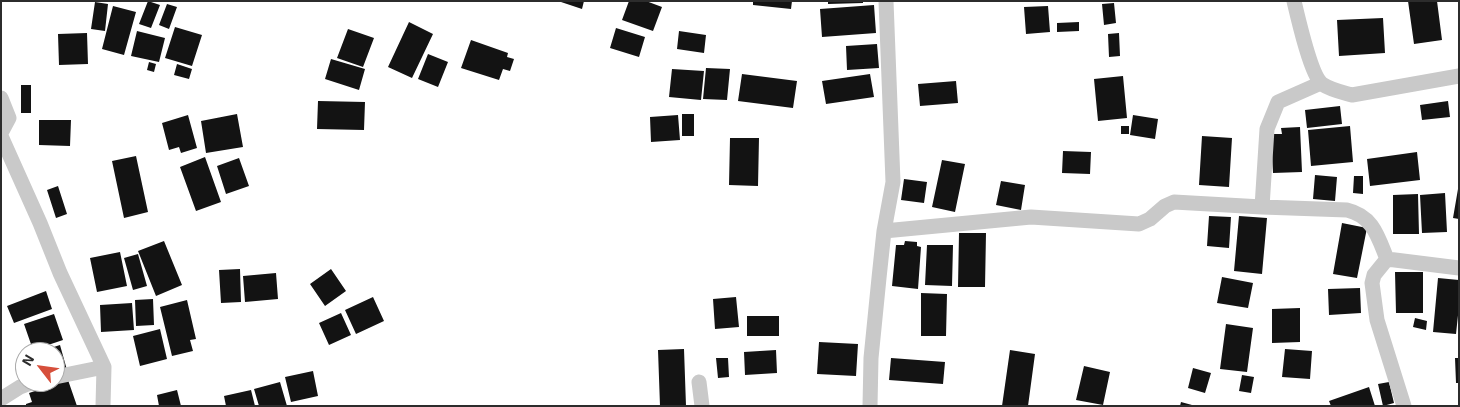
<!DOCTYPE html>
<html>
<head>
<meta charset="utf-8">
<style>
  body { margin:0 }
  #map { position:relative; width:1460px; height:407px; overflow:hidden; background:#fff; font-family:"Exo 2",sans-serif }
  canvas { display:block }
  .frame { position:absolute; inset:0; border:2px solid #2c2c2c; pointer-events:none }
  .north { position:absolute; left:15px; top:342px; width:50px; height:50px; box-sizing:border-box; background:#fff; border:1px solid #ababab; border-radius:50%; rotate:300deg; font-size:14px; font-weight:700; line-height:20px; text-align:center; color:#2c2c2c }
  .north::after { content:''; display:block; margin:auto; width:18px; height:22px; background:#d64f3b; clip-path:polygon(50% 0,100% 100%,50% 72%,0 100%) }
</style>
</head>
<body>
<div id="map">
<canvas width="1460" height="407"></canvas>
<div class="frame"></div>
<div class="north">N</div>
</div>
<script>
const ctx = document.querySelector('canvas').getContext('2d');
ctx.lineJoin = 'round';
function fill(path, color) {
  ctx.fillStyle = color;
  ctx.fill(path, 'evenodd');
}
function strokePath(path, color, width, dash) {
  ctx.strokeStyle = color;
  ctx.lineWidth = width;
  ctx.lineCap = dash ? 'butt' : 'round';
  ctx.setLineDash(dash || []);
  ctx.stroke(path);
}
fill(new Path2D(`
  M148,1L160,5L151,28L139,24Z
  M558,1H584L582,9Z
  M629,1H646L662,7L653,31L622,20Z
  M753,1H792L791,9L753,5Z
  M828,1H863V3L828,4Z
  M1408,1H1437L1442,40L1414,44Z
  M95,2L108,4L105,31L91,29Z
  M1114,3L1116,23L1104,25L1102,4Z
  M167,4L177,7L169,29L159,25Z
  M874,5L876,33L822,37L820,9Z
  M113,6L136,12L124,55L102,49Z
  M1048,6L1050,32L1026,34L1024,7Z
  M1383,18L1385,53L1339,56L1337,20Z
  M409,22L433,34L412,78L388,67Z
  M1079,22V31L1057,32V23Z
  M175,27L202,35L192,66L165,58Z
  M616,28L645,37L639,57L610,48Z
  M348,29L374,38L363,67L337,58Z
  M137,31L165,38L159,62L131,56Z
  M679,31L706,35L704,53L677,49Z
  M87,33L88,64L59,65L58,34Z
  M1119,33L1120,56L1109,57L1108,34Z
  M471,40L508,53L507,57L514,59L510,71L503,69L499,80L461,68Z
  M877,44L879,68L847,70L846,46Z
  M428,54L448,62L438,87L418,79Z
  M331,59L365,69L359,90L325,79Z
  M149,62L156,64L154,72L147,70Z
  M177,64L192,69L189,79L174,75Z
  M706,68L730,69L727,100L703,99Z
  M672,69L704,71L701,100L669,97Z
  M742,74L797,81L793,108L738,101Z
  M870,74L874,97L826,104L822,81Z
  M1123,76L1127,118L1098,121L1094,79Z
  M956,81L958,103L920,106L918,84Z
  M21,85H31V113H21Z
  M318,101L365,102L364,130L317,129Z
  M1448,101L1450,117L1422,120L1420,105Z
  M1340,106L1342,124L1307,128L1305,110Z
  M237,114L243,147L206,153L201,121Z
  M682,114H694V136H682Z
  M188,115L197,148L181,153L179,147L169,150L162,123Z
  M678,115L680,140L651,142L650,117Z
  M1133,115L1158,119L1155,139L1130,135Z
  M39,120H71L70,146L39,145Z
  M1121,126H1129V134H1121Z
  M1350,126L1353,162L1311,166L1308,130Z
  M1300,127L1302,172L1273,173L1271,134H1282L1281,128Z
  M1202,136L1232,138L1229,187L1199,185Z
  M730,138H759L758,186L729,185Z
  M1063,151L1091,152L1090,174L1062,173Z
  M1417,152L1420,180L1370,186L1367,159Z
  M136,156L148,212L124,218L112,161Z
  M205,157L221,202L196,211L180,167Z
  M239,158L249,186L226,194L217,166Z
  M942,160L965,164L955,212L932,207Z
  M1315,175L1337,177L1335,201L1313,199Z
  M1354,176H1363V194L1353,193Z
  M904,179L927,182L924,203L901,200Z
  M1001,181L1025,185L1021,210L996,205Z
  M58,186L67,214L56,218L47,190Z
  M1458,189H1459V219L1453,218Z
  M1445,193L1447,232L1422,233L1420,195Z
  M1418,194L1419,234H1393V195Z
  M1209,216L1231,217L1229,248L1207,246Z
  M1239,216L1267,218L1262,274L1234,271Z
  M1342,223L1367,228L1357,278L1333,274Z
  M959,233H986L985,287H958Z
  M164,241L182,285L156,296L138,251Z
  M905,241L917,242V246L921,247L918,289L892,286L896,245H904Z
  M927,245H953L952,286L925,285Z
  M120,252L127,286L97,292L90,258Z
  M138,254L147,286L133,290L124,258Z
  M240,269L241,302L221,303L219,270Z
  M331,269L346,291L325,306L310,284Z
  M1395,272H1423V313H1396Z
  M276,273L278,299L245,302L243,276Z
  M1222,277L1253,283L1248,308L1217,303Z
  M1438,278L1459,280V306L1456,334L1433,332Z
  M1360,288L1361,313L1329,315L1328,289Z
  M46,291L52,309L14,323L7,306Z
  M921,293L947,294L946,336H921Z
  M373,297L384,321L356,334L345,310Z
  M736,297L739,327L715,329L713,299Z
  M153,299L154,325L136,326L135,300Z
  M187,300L196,339L190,340L193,351L172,356L160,307Z
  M132,303L134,330L101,332L100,305Z
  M1300,308V342L1272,343V309Z
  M341,313L351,335L329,345L319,323Z
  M54,314L63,340L33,350L24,324Z
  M747,316H779V336H747Z
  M1415,318L1427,321L1426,330L1413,327Z
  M1226,324L1253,328L1247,372L1220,369Z
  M160,329L167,359L140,366L133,336Z
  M819,342L858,344L856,376L817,374Z
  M60,345L67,370L55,374V352H38Z
  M684,349L686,406H660L658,350Z
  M1285,349L1312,351L1310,379L1282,377Z
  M776,350L777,373L745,375L744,352Z
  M1010,350L1035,354L1028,406H1002Z
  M716,358H728L729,377L718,378Z
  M891,358L945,362L943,384L889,380Z
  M1455,358H1459V383H1456Z
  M1084,366L1110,372L1103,405L1076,400Z
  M1193,368L1211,373L1205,393L1188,388Z
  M313,371L318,396L291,402L285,377Z
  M1242,375L1254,377L1251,393L1239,391Z
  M68,380L77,406H26V404L32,402L29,393Z
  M280,382L287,406H259L254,389Z
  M1389,382L1394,403L1383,406L1378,384Z
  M1369,387L1375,406H1331L1329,401Z
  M177,390L181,406H159L157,395Z
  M251,390L255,406H226L224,396Z
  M1181,402L1192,405V406H1180Z`), '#131313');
strokePath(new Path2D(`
  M1294,1C1298,18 1311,75 1322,84C1331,90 1341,92 1352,95L1459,76
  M1,98L9,118L1,133
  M1,136L40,223L60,273L104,367L103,406
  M1262,207L1267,129L1278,102L1321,83
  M884,231L1031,217L1139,224L1150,219L1165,206L1174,202L1262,207L1347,210C1373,216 1378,237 1387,259
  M55,377L104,367
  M699,382L702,406
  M1,399L20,387L33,382
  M870,406L871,358L879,278L884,231L893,182L886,1
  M1404,406L1377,320L1372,283L1374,275L1387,259L1459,268`), '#c9c9c9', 15);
</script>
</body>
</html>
